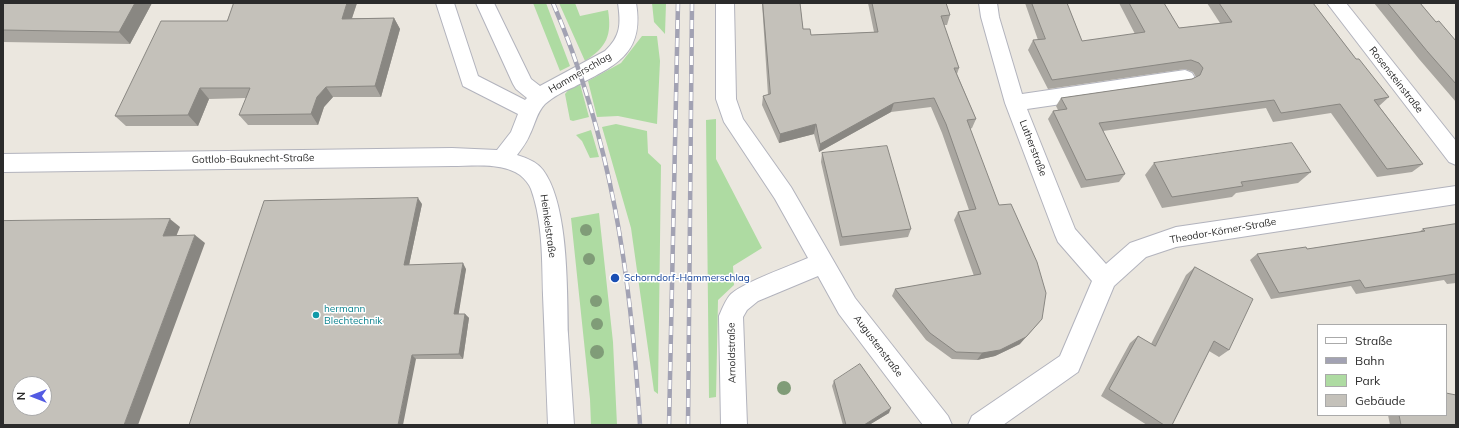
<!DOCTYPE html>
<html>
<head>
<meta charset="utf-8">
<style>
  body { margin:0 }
  #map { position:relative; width:1459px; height:428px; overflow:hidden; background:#ebe7df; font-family:Mulish,sans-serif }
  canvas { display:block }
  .frame { position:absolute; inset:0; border:4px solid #2b2b2b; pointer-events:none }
  .legend { position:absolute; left:1317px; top:324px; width:130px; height:92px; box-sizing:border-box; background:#fff; border:1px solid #aaa; margin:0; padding:5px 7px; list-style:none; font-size:12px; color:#2b2b2b }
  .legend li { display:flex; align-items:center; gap:8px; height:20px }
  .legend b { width:20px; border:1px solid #aaa }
  .north { position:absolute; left:12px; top:376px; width:40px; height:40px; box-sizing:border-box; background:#fff; border:1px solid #aaa; border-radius:50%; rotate:270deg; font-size:11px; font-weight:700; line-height:16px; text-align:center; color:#2b2b2b }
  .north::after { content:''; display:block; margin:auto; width:14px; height:18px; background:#535be3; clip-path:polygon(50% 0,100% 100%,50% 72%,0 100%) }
</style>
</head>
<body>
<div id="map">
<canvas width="1459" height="428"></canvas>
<div class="frame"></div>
<ul class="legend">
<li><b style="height:5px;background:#fff"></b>Straße</li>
<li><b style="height:5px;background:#a2a2b3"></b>Bahn</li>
<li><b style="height:11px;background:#aedba2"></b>Park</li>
<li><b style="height:11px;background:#c4c1ba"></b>Gebäude</li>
</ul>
<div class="north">N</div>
</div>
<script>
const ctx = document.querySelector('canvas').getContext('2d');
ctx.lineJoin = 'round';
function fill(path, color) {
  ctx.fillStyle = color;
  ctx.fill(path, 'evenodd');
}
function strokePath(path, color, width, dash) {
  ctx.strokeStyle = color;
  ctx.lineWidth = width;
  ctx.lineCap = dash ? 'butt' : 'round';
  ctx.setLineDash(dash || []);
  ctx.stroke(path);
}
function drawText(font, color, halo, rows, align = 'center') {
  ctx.font = font + ' Mulish,sans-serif';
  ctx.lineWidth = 3;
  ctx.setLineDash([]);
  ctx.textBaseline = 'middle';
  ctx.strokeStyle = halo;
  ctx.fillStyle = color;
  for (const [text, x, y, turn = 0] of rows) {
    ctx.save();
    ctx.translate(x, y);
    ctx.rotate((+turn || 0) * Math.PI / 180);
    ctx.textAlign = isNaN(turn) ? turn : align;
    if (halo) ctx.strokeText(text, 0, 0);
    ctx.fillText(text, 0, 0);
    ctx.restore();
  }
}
fill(new Path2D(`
  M533,3H546L570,66L560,71Z
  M559,3H575L580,16L608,10C612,35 607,47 585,61Z
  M652,3H666L665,34L654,22Z
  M642,36H657L660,61L657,124L618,116L597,117L588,81L621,63Z
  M580,84L589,117L573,121L570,120L565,94L570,88Z
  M716,119V159L762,248L733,266L734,285L718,300L716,397L709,398L706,120Z
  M616,124L647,131L648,153L661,165L658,394L654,391L631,228L602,127Z
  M591,130L599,157L590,158L582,141L576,135Z
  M599,213L613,342L617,425H591L590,399L571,218Z`), '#aedba2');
const minor = new Path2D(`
  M436,3H454L478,76L525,100L527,98L516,89L513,84L476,3H494L531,79L540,86L605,51C621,36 621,24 618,3H636C645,55 614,66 574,87C564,91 553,97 545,104C537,112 535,124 530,134C527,142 522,148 517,155C527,158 537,162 543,170C569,205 567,291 568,334C570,364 572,395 574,425H548C546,382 545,338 543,295C542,261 543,222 531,189C529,184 525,179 520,175C502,162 473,166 452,166L3,172V154L452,148L497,150L511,132L518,114L463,86Z
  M716,3H734L736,99L743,119L791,187L855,298L948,416L952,425H923L839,314L818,276L758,301L747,310L743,317L747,425H721L719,316C722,309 726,299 731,294C744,282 790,266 808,258L775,199L724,122L716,99Z
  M979,3H997L999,17L1022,94L1185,70L1192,73L1195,78L1192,83L1185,86L1027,109L1075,229L1106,264L1130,243L1176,227L1456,186V204L1176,247L1146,257L1114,286L1078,372L1003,425H968L972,416L1060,356L1092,281L1058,242L1055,235L1005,103L981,17Z
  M1327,3H1346L1456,141V165L1449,162Z`);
strokePath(minor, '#b2b3bd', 2);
fill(minor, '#fff');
const rail = new Path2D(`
  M553,3C612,140 631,277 640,425
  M669,425L678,3
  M688,425L692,3`);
strokePath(rail, '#a2a2b3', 4.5);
strokePath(rail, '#fff', 3, [9]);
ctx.fillStyle = '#809c78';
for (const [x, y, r] of [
  [586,230,6],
  [589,259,6],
  [596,301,6],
  [597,324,6],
  [597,352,7],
  [784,388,7]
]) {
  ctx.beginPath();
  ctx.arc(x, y, r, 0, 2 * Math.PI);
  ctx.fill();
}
fill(new Path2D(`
  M3,3H152L130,44L3,42Z
  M234,3H357L352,18H394L400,29L381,97H333L324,107L318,125H248L239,115L246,98L209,99L198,126H126L115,116L227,21Z
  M762,3H800L803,29L811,35L874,32L868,3H946L950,15L947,25H944L959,68L957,74L976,119L972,128L970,129L1020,344L995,356L977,360L952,359L926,340L892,296L895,289L974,276L954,220L958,212L969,210L942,133L931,107L891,112L819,152L814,134L779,143L762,105L763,96L768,95Z
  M1025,3H1067L1082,41L1135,34L1119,3H1164L1179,28L1220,23L1207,3H1313L1356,59L1389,97L1379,106L1423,164L1412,172L1377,177L1331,113L1273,122L1266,108L1103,131L1125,174L1119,182L1081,188L1048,119L1053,111L1058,110L1056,106L1061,98L1192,79L1196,77L1193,72L1185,69L1048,89L1028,50L1033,40H1038Z
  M1374,3H1420L1436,22L1456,41V102L1419,59Z
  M822,153L911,229L908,237L840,246L821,162Z
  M1154,163L1311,172L1298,183L1236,193L1232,197L1162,208L1145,175Z
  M422,204L409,265L466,269L458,314H465L469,318L463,359H416L189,425Z
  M1456,224V283L1447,284L1444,280L1356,294L1351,286L1271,299L1250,260L1257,254L1307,249L1419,232L1423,229Z
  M1195,267L1229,350L1219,357L1209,351L1172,425H1147L1101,396L1130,343L1138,336L1151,344L1186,275Z
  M834,381L889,413L869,425H843L832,386Z
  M1388,415H1446L1456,425H1390Z`), '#a9a6a0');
fill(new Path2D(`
  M135,3H152L130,44L119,32Z
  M347,3H357L348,30L342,19Z
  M394,18L400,29L381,97L375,86Z
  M326,87L333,97L324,107L318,125L311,114L317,97Z
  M200,88L209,99L198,126L188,115Z
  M894,103L891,112L819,152L820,144Z
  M816,124L814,134L779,143L780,134Z
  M418,198L422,204L408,270L404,265Z
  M170,219L180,227L173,244L163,236Z
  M195,235L205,243L138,425H124Z
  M463,263L466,269L458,318L454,314Z
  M465,314L469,318L463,359L459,354Z
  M1042,319L1020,344L995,356L977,360L982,353Z
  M412,355L416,359L403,425H398Z
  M891,408L889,413L869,425H864Z`), '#898782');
const building = new Path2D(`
  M3,3H135L119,32L3,30Z
  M234,3H347L342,19L394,18L375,86L326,87L317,97L311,114L239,115L250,88H200L188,115L115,116L161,21H227Z
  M763,3H800L803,29H810L811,35L878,32L872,3H946L950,15L941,16L959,68H954L976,119L967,120L999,205L1011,204L1037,262L1046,293L1042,319L1026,337L1000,350L982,353L956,352L930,333L895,289L981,274L958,212L976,209L946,124L934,98L894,103L820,144L816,124L780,134L763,96L770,94Z
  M1032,3H1067L1082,41L1145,32L1129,3H1164L1179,28L1232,22L1219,3H1313L1356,59H1359L1389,97L1374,100L1423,164L1387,169L1340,104L1281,113L1274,100L1099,123L1125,174L1086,180L1053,111L1067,109L1061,98L1192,79L1200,75L1203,68L1199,63L1191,60L1052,80L1033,40L1045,39Z
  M1388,3H1420L1436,22L1439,21L1456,41V84L1427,51Z
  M1292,143L1311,172L1241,182L1243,186L1172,197L1154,163Z
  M887,146L911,229L842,237L822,153Z
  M418,198L404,265L463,263L454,314H465L459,354L412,355L398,425H189L264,201Z
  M170,219L163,236L195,235L124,425H3V221ZM20,384H44V408H20Z
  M1456,224V276L1455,274L1365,288L1360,280L1279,293L1257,254L1306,247L1307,249L1425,231L1423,229Z
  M1195,267L1253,299L1229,350L1214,341L1172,425H1164L1109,389L1138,336L1155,346Z
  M860,364L891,408L864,425H846L834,381Z
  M1446,393L1456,395V425H1401L1399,415H1446Z`);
fill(building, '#c4c1ba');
strokePath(building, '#898782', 1);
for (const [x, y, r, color] of [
  [615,278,5,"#1a4fb4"],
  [316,315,4,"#0f9aa8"]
]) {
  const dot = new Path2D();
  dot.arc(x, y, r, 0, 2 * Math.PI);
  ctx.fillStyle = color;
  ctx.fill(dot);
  strokePath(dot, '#fff', 1.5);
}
drawText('10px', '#2b2b2b', '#fff', [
  ["Hammerschlag",580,73,-30],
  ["Rosensteinstraße",1396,80,52],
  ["Lutherstraße",1033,148,69],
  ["Gottlob-Bauknecht-Straße",253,159,-1],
  ["Heinkelstraße",548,226,82],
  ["Theodor-Körner-Straße",1223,231,-10],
  ["Augustenstraße",878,346,53],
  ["Arnoldstraße",732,353,-91]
]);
drawText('10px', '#164399', '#fff', [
  ["Schorndorf-Hammerschlag",624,278]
], 'left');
drawText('10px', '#0d838f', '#fff', [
  ["hermann",324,309],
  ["Blechtechnik",324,321]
], 'left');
</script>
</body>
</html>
